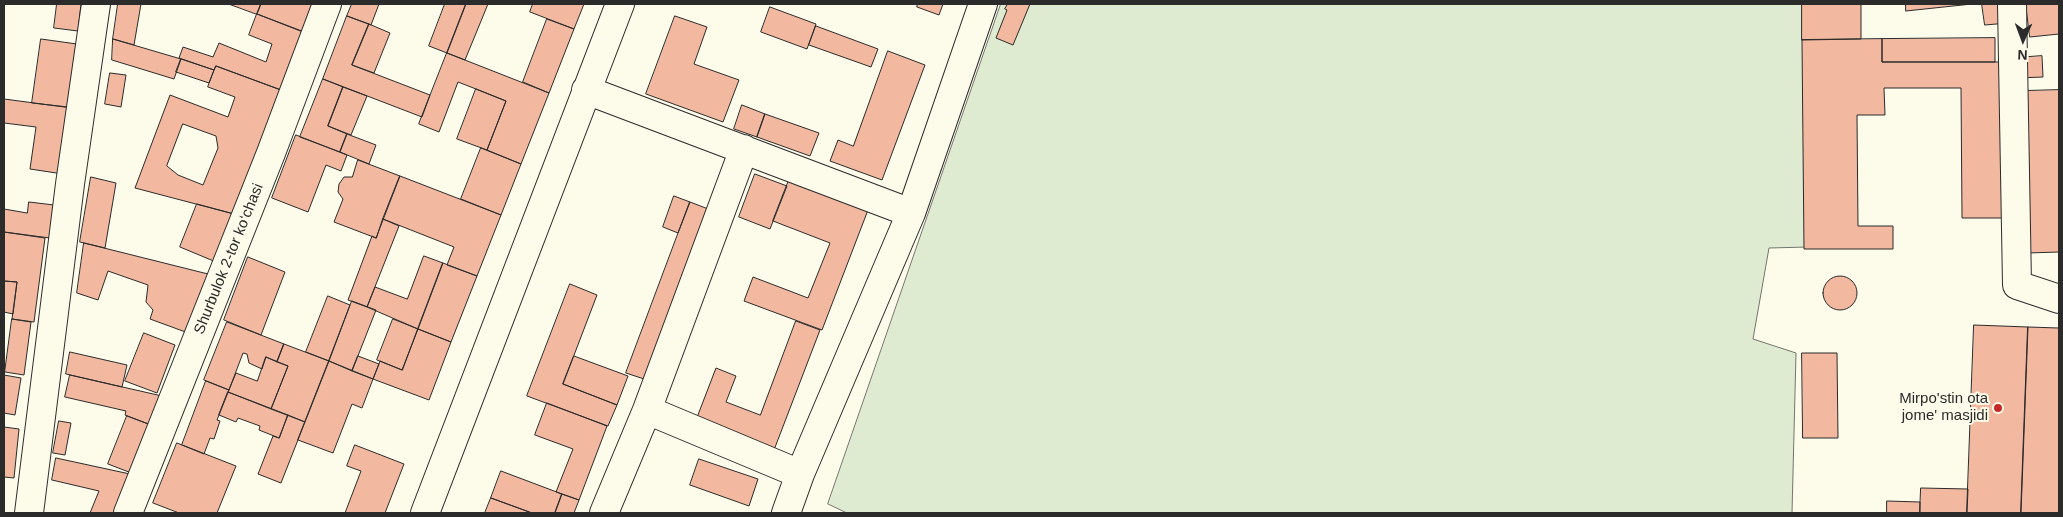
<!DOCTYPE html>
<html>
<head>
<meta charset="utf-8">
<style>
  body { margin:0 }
  #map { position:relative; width:2063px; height:517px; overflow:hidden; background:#fdfbea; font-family:Helvetica,sans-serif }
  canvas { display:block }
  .frame { position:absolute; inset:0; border:5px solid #2b2b2b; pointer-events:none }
  .north { position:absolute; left:1998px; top:15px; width:50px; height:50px; -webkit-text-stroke:4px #fdfbea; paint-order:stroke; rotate:182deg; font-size:14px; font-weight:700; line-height:20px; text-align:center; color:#2b2b2b }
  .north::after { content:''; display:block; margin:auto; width:18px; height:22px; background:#2b2b2b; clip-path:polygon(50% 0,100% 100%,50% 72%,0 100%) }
</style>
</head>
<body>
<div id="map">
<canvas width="2063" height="517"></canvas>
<div class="frame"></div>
<div class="north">N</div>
</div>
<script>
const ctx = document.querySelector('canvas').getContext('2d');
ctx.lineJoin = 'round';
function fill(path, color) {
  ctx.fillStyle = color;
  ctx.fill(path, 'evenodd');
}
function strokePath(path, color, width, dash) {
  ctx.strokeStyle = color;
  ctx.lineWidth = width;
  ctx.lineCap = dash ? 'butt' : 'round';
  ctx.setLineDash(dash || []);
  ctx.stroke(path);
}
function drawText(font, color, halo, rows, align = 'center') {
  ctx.font = font + ' Helvetica,sans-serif';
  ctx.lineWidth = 4;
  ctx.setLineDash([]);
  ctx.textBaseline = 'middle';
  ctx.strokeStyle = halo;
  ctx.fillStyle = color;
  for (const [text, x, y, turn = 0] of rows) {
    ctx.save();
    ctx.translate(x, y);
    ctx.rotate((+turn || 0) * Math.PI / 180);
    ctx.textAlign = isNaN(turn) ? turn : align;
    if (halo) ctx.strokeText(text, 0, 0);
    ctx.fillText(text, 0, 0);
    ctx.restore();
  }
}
const green = new Path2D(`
  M1001,4H1808V247L1769,248L1753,339L1796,353L1792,513H847L828,504Z`);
fill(green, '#deebd1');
strokePath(green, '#74746e', 1);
const building = new Path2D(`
  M57,4H81L78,31L54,28Z
  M118,4H141L134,45L113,39Z
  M229,4H261L257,14Z
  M261,4H318L307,33L257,14Z
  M352,4H379L371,25L347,16Z
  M445,4H466L447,53L429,46Z
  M466,4H488L465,60L447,53Z
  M533,4H584L574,29L530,12Z
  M918,4H943L939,15L917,7Z
  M1008,4H1030L1013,45L996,38L1007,10L1005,9Z
  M1802,4H1861V39L1802,40Z
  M1906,4H1972L1906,11Z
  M1982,4H2006L2008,23L1985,25Z
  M2026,4H2059V34L2030,37Z
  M770,7L816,24L807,49L761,32Z
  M257,14L303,32L281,90L216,66L214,70L179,58L183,47L213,57L219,43L266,62L272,44L249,35Z
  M347,16L369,24L352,65L430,95L422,117L323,79Z
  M675,16L707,27L694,64L739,80L723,122L646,94Z
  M547,19L574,29L549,93L523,82Z
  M369,24L390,33L374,73L352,65Z
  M816,26L878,49L871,67L809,45Z
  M1995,38V62H1882V39Z
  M41,39L77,44L68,107L32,103Z
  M113,39L181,59L174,79L112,60Z
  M1882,39V62H2007L2008,218H1962L1961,88H1884L1885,115H1857L1858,226H1893V249H1804L1802,40Z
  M888,51L925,65L882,180L830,161L838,140L853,146Z
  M447,53L549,93L521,164L487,150L506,101L476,89L458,82L439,132L419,124Z
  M2042,56L2043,77L2017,78L2015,58Z
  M181,59L214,70L209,83L176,72Z
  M216,66L281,90L234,214L135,188L170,95L228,117L235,97L208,87ZM183,124L216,136L218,148L203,185L178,175L167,166Z
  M110,73L126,75L121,107L105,104Z
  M323,79L343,87L328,126L347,134L340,152L300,137Z
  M343,87L367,96L351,135L328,126Z
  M476,89L506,101L487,150L457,139Z
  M2059,90V252L2027,253L2024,91Z
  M4,99L72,108L63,174L30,169L36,127L4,123Z
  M742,105L765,114L757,137L734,129Z
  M765,114L819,133L810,156L757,137Z
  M347,134L376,145L369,164L340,152Z
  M296,135L347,155L341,171L326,165L308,212L272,198Z
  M481,148L521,164L501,215L461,199Z
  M358,160L400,176L376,238L334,222L343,199L338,192L339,184L344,177H352Z
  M755,174L787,186L770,229L739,217Z
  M400,176L501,215L477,276L447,265L454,247L383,219Z
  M91,177L116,183L105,248L80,242Z
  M789,180L868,210L822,330L744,301L753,277L808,298L830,243L773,221Z
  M674,196L690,202L678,233L663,227Z
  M29,202L54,205L50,238L4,232V209L27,213Z
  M690,202L716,212L653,382L626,373Z
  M197,204L234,214L216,262L180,247Z
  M383,219L399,226L367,307L348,300L372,236L376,238Z
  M4,232L45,238L34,322L12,319L17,282L4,281Z
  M84,243L212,275L191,334L150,319L153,310L146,302L148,285L108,271L98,300L77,293Z
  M424,256L443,263L418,329L367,307L375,287L407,299Z
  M248,257L285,272L261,335L224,320Z
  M443,263L477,276L451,342L418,329Z
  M1823 293a17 17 0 1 1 34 0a17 17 0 1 1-34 0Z
  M4,281L17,282L13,314L4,312Z
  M570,284L597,295L563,384L617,405L608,426L527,396Z
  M328,296L350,305L329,361L306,352Z
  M352,301L376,310L352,371L329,361Z
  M12,319L31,322L24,375L5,372Z
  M393,319L418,329L402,370L377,360Z
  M796,321L820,330L774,450L696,420L716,368L736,376L726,402L760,415Z
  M227,322L284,344L277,362L266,357L262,369L249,363L247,354L243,353L229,390L204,380Z
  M1974,325L2028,327L2021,513H1967Z
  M2028,327L2059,328V513H2021Z
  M418,329L451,342L429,400L373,379L380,361L402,370Z
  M144,333L175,345L157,393L125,381Z
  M284,344L329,361L305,422L271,409L288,366L277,362Z
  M70,352L127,365L122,387L66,374Z
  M1802,353H1837L1838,438H1803Z
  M358,356L379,364L373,379L352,371Z
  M574,356L628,376L617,405L563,384Z
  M266,357L288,366L271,409L228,392L236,373L257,381Z
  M329,361L373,379L362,408L352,404L333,453L298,440Z
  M4,375L21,378L15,415L4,413Z
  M70,375L162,396L151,425L125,415L126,411L65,397Z
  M206,381L229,390L217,420L220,421L214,439L210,438L204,454L182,445Z
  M228,392L288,415L279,438L259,430L260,426L238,418L236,422L219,415Z
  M547,403L607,426L579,500L556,492L573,449L535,435Z
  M288,415L305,422L281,483L258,474L273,436L279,438Z
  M127,416L151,425L134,474L108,464Z
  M59,421L71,423L65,455L53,453Z
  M4,427L19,429L14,478L4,477Z
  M177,443L236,466L217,513H179L153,503Z
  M355,445L404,464L385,513H345L361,471L347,466Z
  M56,458L130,474L115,513H90L99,491L52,480Z
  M699,459L758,479L749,506L690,485Z
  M501,471L562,494L555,513H532L491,498Z
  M1921,488L1968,489L1967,513H1920Z
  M562,494L579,500L574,513H555Z
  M491,498L532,513H485Z
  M1887,501L1920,502V513H1887Z`);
fill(building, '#f2b8a0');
strokePath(building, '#2b2b2b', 1);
const minor = new Path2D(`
  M2012,4L2017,285L2059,299
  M586,90L911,213
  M647,410L800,474
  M29,513L70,184L96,4
  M128,513L271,153L327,4
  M425,513L620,4
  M604,513L647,410L744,149
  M786,513L800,474L911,213L983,4`);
strokePath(minor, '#2b2b2b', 30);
strokePath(minor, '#fdfbea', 28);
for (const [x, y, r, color] of [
  [1998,408,5,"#c62828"]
]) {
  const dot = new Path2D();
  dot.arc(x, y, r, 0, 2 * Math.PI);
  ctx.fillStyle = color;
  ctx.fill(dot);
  strokePath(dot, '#fdfbea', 2);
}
drawText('15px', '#2b2b2b', '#fdfbea', [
  ["Shurbulok 2-tor ko‘chasi",229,259,-68]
]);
drawText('15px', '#2b2b2b', '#fdfbea', [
  ["Mirpo'stin ota",1988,399],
  ["jome' masjidi",1988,416]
], 'right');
</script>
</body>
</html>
